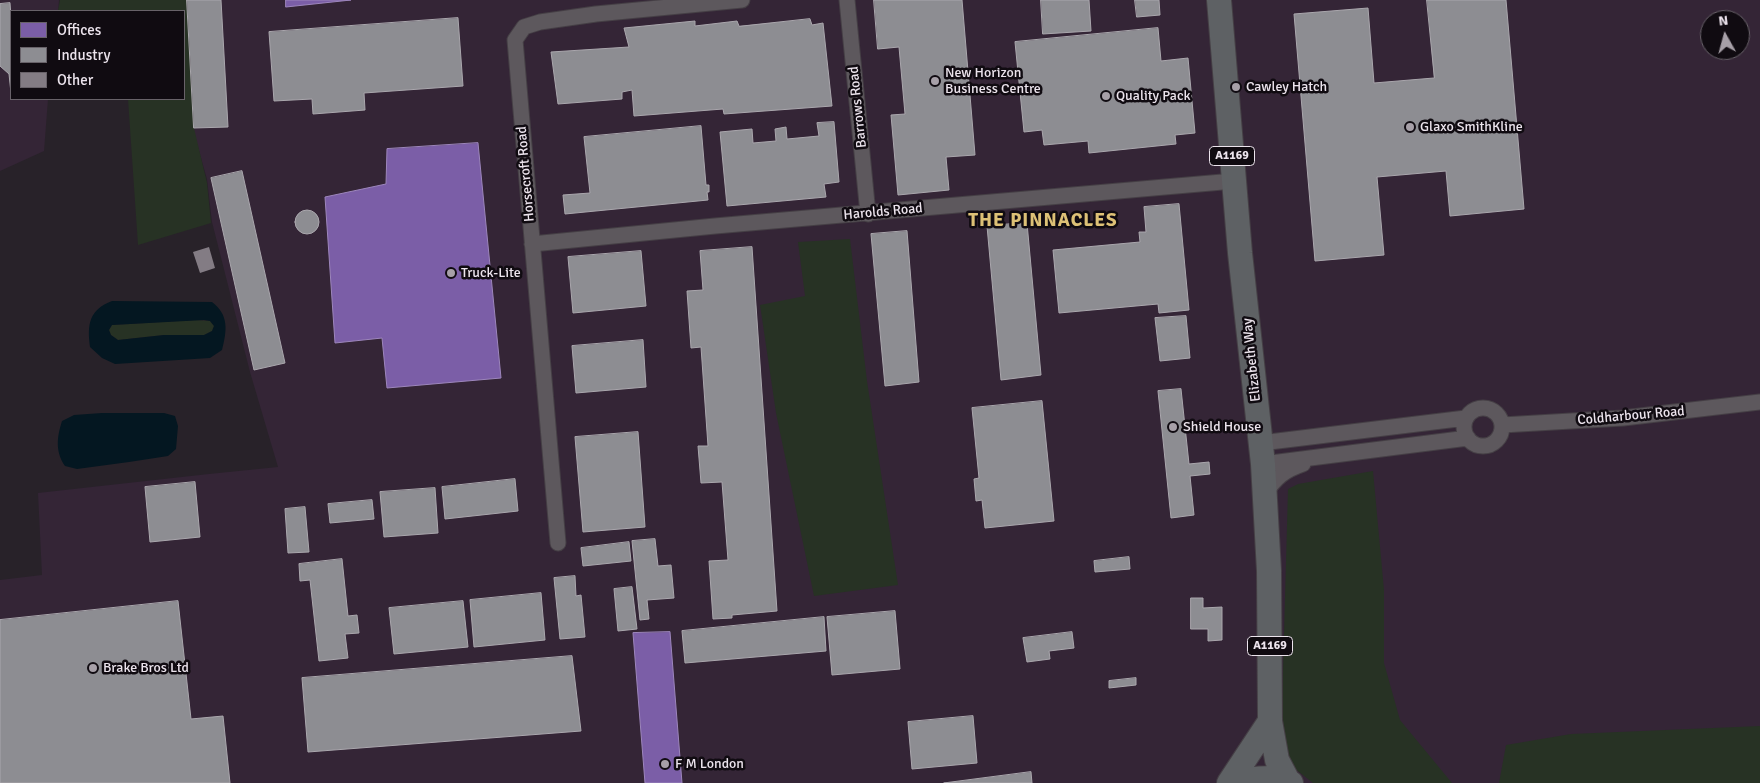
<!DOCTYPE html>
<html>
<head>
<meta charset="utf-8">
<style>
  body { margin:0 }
  #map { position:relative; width:1760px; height:783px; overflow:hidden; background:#282229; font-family:Signika,sans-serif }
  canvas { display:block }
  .legend { position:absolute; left:10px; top:10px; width:175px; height:90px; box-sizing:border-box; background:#100b11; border:1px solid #686269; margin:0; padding:6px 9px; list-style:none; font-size:15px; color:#ece4ed }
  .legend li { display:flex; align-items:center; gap:10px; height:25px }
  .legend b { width:25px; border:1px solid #686269 }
  .north { position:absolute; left:1700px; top:10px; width:50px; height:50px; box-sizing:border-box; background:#100b11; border:1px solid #686269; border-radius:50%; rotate:353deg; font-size:14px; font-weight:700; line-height:20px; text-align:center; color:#ece4ed }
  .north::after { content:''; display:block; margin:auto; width:18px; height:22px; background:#a7a0a8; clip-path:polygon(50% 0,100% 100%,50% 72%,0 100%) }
</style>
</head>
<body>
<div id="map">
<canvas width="1760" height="783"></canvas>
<ul class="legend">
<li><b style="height:14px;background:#7b5ea7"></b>Offices</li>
<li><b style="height:14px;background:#8d8d92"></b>Industry</li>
<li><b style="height:14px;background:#837c84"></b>Other</li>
</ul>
<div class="north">N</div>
</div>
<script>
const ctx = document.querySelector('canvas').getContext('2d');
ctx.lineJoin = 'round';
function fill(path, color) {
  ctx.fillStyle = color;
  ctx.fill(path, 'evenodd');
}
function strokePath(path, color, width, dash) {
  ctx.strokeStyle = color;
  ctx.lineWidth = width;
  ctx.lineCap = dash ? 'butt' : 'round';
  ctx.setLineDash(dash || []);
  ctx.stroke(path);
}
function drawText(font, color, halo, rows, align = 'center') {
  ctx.font = font + ' Signika,sans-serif';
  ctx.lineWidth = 5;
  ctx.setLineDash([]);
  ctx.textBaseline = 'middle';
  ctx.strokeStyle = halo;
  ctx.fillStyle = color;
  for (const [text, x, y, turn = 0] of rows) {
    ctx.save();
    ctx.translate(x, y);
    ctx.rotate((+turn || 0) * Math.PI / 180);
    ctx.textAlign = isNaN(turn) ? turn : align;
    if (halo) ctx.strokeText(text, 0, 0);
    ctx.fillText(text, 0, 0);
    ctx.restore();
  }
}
fill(new Path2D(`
  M0,0H59L58,11H11V99H48L44,151L0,171Z
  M186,0H1760V783H0V580L42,575L38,493L209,474L278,467L250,372L212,222L207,179L193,130ZM1710,20H1740V50H1710Z`), '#342536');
fill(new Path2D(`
  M60,0H187L194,128L207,183L211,223L138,245L128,99H184V11H122L121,10L58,11Z
  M850,239L867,381L898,585L814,596L776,413L760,305L805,296L798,242Z
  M195,320L210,321L214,326L212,331L204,335H164L118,340L111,335L109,330L112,325Z
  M1373,471L1384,590V663L1400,720L1452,783H1313L1285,761L1281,743L1288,489L1298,484Z
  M1760,726V783H1499L1506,745L1571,734Z`), '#273224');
fill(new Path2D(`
  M112,301L212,302C229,315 227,330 222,350L210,358L115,364L102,358L90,347C87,324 89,310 112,301ZM204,320L210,321L214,326L212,331L204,335H164L118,340L111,335L109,330L112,325Z
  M102,413H164L175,416L178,426L176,449L168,456L129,462L77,469L65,466C55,451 57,437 62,421L74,415Z`), '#041721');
const offices = new Path2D(`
  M286,0H351L286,7Z
  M478,143L501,378L387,388L382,338L335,343L325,197L386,184L387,149Z
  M670,632L682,783H645L633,633Z`);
fill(offices, '#7b5ea7');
strokePath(offices, '#9d86bc', 1);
const industry = new Path2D(`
  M187,0H221L228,127L194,128Z
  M874,0H962L975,155L946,157L949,190L898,195L891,115L905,114L899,47L878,49Z
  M1041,0H1089L1091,31L1043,34Z
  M1135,0H1159L1160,15L1137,17Z
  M1427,0H1506L1524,209L1450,216L1446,171L1377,177L1384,255L1315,261L1294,14L1368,8L1374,83L1434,78Z
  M10,3L11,17V93L9,74L0,66V4Z
  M458,18L463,86L364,93L365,110L313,114L312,99L274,101L269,32Z
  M810,19L812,25L823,23L832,106L724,114L723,109L634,116L632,90L622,92V99L558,104L551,52L629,47L624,28L695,21V26L737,21L739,26Z
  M1158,28L1161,61L1188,58L1195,133L1175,135L1176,144L1089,153L1088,141L1044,145L1042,130L1024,132L1015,42Z
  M834,122L839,182L824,184L826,197L727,206L720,132L752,129L753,143L776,141L775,129L786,127L787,139L819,136L817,123Z
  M701,126L706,185H709V192H707L708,200L565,214L563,195L590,193L584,137Z
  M242,171L285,363L254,370L211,178Z
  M1179,204L1189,310L1159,313L1158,304L1059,313L1053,250L1140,242L1139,232H1146L1144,207Z
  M295 222a12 12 0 1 1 24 0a12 12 0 1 1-24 0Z
  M1027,223L1041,375L1001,380L987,226Z
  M907,231L919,382L885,386L871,234Z
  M752,247L777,611L732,615V618L713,619L709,561L728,560L722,482L701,483L698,446H708L701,347L691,348L687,291L703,290L700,251Z
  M641,251L646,306L573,313L568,257Z
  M1186,316L1190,358L1160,361L1155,318Z
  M643,340L646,387L576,393L572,346Z
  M1181,389L1189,464L1209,462L1210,474L1190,476L1194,515L1171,518L1158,391Z
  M1042,401L1054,521L985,528L982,500L976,501L974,479L979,478L972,408Z
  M638,432L645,527L583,532L575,437Z
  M515,479L518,511L445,519L442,487Z
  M195,482L200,537L150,542L145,487Z
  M435,488L438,533L384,537L380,492Z
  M372,500L374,519L330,523L328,504Z
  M305,507L309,552L288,553L285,509Z
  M655,539L658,566L671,565L674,598L647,600L649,619L640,620L632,541Z
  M629,542L631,561L583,566L581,548Z
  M1129,557L1130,569L1095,572L1094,561Z
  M342,559L348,616L357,615L359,633L345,634L348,658L319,661L310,580L300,581L299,564Z
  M575,576L576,596L581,595L585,637L560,639L554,578Z
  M632,587L637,629L618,631L614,589Z
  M541,593L545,640L474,647L470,600Z
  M1191,598H1203V608L1222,607V640L1208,641V629H1191Z
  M178,601L191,719L223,716L230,783H0V620Z
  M463,601L468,647L394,654L389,608Z
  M895,611L900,669L832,675L827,617Z
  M824,617L826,651L685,663L682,631Z
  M1072,632L1074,648L1049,651L1050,659L1027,662L1023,638Z
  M572,656L581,731L308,752L302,678Z
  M1136,678V685L1109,688V681Z
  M973,716L977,763L912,769L908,722Z
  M1031,772L1032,783H944Z`);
fill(industry, '#8d8d92');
strokePath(industry, '#aaa7ad', 1);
fill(new Path2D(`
  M209,247L215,268L200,273L193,252Z`), '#837c84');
const minor = new Path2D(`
  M847,0L868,214
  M532,244L715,226L1234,181
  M1464 427a19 19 0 1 1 38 0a19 19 0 1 1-38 0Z
  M1502,425L1623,418L1760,402
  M1261,443L1466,418
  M1263,464L1468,438
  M1264,494C1277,477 1283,471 1303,464
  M558,543L515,40L524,27L540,22L596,14L742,0`);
const primary = new Path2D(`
  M1219,0L1240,253L1263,464L1269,571L1270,721L1277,760L1288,781
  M1229,783L1270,721
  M1237,783C1254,778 1274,776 1291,783`);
strokePath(minor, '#453f45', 17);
strokePath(primary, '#453f45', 26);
strokePath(minor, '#5d585d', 15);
strokePath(primary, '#5e6164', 24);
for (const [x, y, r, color] of [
  [935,81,5,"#a7a0a8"],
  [1236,87,5,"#a7a0a8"],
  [1106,96,5,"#a7a0a8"],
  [1410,127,5,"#a7a0a8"],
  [451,273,5,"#a7a0a8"],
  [1173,427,5,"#a7a0a8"],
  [93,668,5,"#a7a0a8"],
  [665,764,5,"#a7a0a8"]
]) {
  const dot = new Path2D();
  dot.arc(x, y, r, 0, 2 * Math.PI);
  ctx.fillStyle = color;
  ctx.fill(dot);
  strokePath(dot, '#100b11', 2);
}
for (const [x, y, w] of [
  [1232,156,45],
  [1270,646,45]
]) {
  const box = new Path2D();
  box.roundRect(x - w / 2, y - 9.5, w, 19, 4);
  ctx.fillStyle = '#100b11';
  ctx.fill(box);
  strokePath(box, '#ece4ed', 1);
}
drawText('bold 12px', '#ece4ed', null, [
  ["A1169",1232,156],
  ["A1169",1270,646]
]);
drawText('14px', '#ece4ed', '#100b11', [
  ["New Horizon",945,73],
  ["Business Centre",945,89],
  ["Cawley Hatch",1246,87],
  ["Quality Pack",1116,96],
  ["Glaxo SmithKline",1420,127],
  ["Truck-Lite",461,273],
  ["Shield House",1183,427],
  ["Brake Bros Ltd",103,668],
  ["F M London",675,764]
], 'left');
drawText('14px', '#ece4ed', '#100b11', [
  ["Barrows Road",858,107,-96],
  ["Horsecroft Road",526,174,-95],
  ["Harolds Road",883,212,-5],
  ["Elizabeth Way",1252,360,-96],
  ["Coldharbour Road",1631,416,-5]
]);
ctx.letterSpacing = '1px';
drawText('bold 19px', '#ddc176', '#100b11', [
  ["THE PINNACLES",1043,221]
]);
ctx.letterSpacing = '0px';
</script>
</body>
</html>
